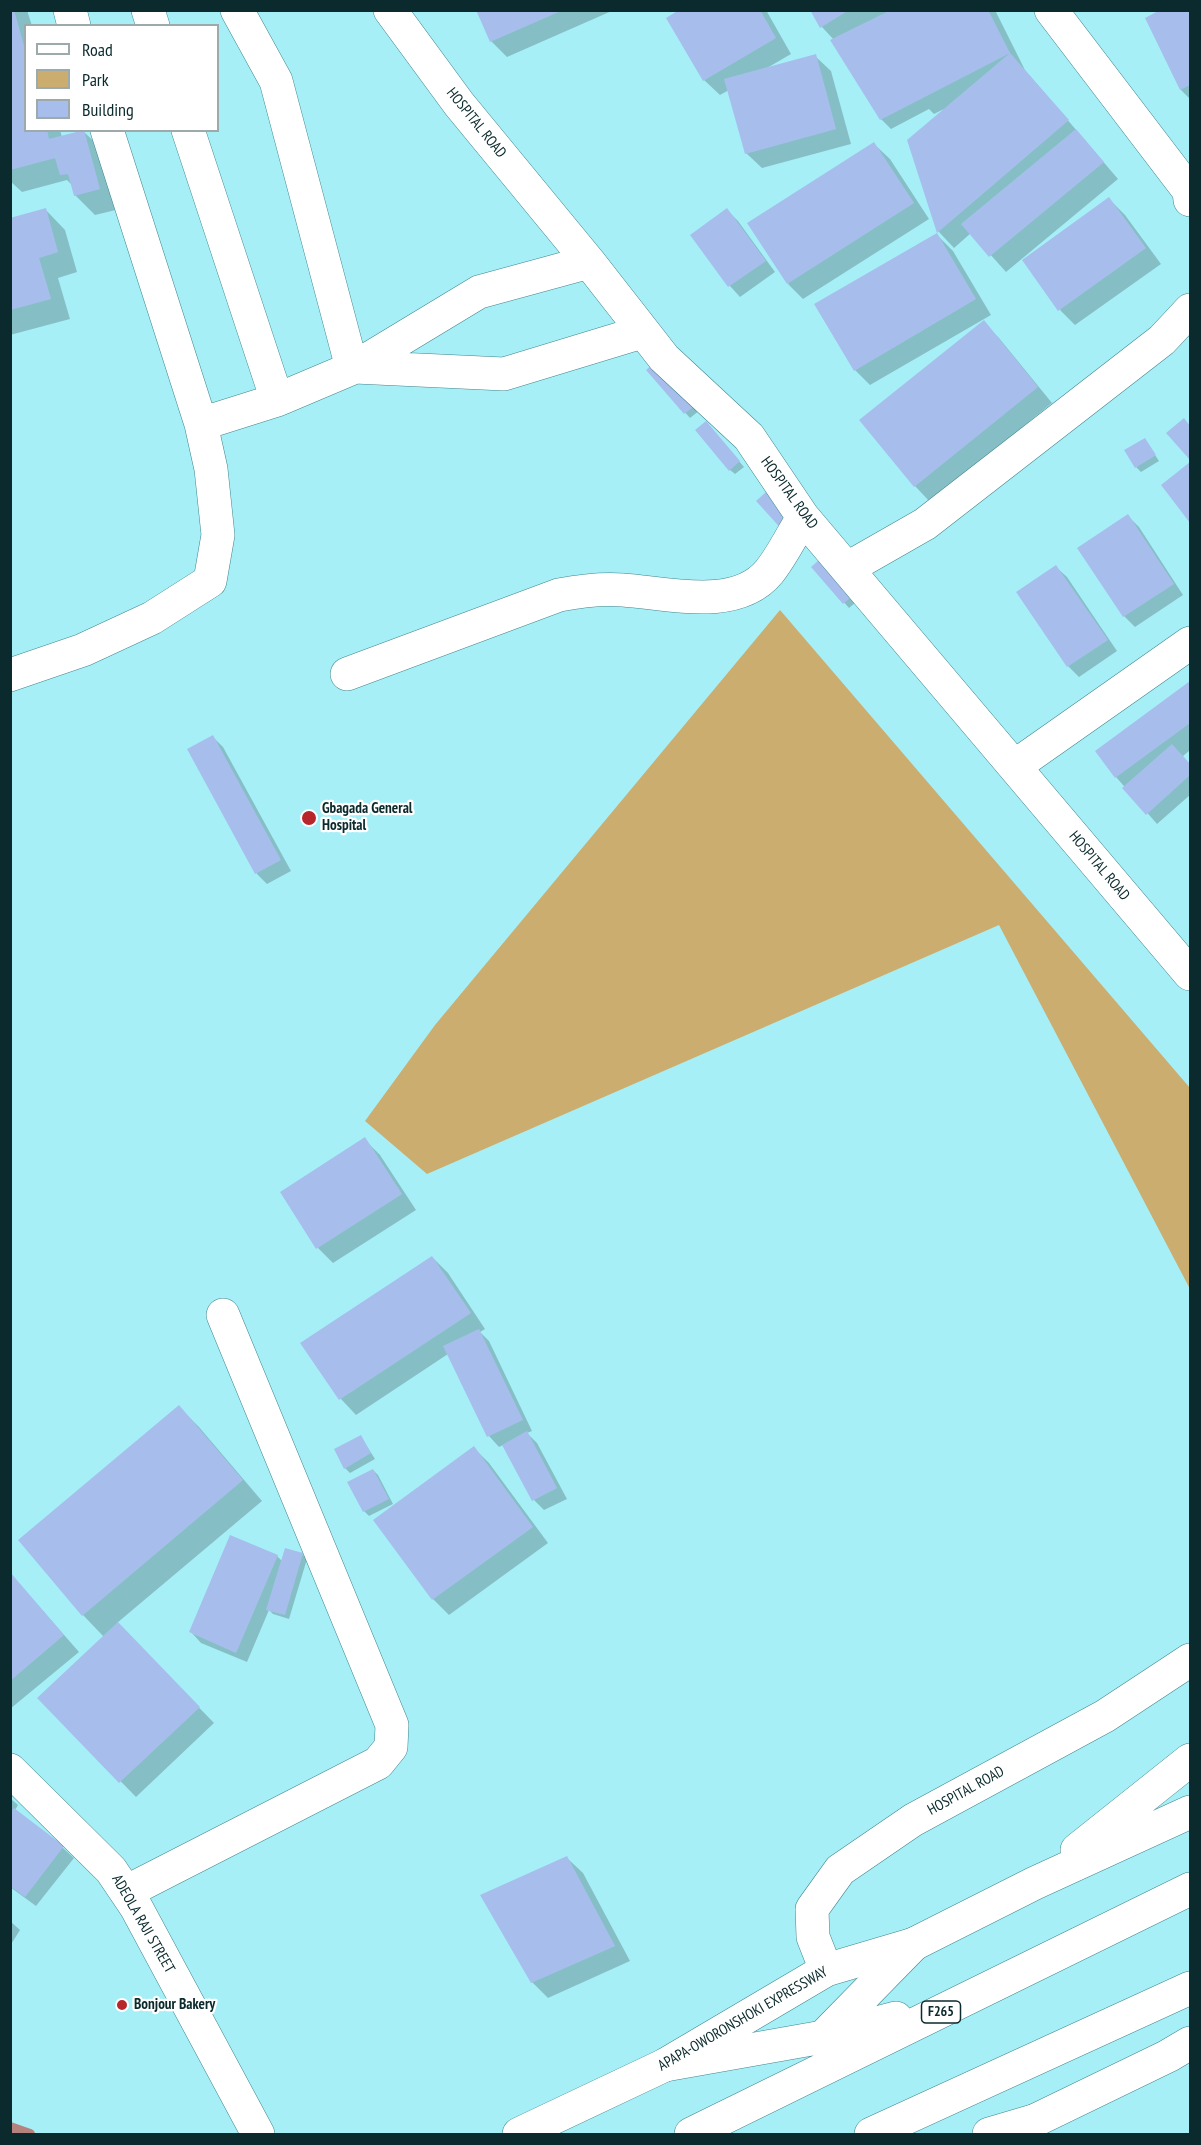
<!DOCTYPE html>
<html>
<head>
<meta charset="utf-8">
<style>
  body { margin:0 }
  #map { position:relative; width:1201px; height:2145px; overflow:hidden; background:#a7eff7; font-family:"PT Sans Narrow",sans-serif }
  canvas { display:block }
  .frame { position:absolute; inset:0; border:12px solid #0b2a2d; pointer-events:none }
  .legend { position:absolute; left:24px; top:24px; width:195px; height:108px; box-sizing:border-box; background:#fff; border:2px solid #9daaab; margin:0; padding:8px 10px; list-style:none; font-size:18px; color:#0b2a2d }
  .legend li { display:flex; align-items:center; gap:12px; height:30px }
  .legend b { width:30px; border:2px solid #9daaab }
</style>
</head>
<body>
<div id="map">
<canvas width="1201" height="2145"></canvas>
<div class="frame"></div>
<ul class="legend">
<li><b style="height:8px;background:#fff"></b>Road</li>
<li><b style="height:16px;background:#cbad70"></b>Park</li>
<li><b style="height:16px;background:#a7beed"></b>Building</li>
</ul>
</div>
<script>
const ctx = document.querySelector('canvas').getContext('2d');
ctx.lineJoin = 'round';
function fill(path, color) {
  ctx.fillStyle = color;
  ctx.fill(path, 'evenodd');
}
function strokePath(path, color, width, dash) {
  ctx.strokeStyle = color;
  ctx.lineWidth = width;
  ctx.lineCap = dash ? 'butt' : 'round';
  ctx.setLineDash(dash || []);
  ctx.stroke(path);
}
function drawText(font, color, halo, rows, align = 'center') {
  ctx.font = font + ' "PT Sans Narrow",sans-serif';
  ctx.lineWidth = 4.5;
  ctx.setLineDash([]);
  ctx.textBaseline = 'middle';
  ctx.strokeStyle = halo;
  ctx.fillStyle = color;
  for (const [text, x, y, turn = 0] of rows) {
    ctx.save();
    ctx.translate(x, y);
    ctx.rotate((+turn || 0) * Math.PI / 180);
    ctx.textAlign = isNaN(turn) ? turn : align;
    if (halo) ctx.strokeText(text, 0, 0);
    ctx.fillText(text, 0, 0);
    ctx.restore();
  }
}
fill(new Path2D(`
  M780,610L1190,1088V1289L999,925L427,1174L365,1121L435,1025Z`), '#cbad70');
fill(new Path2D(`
  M10,10H27L32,26H26V130H60L62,137L83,131L104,151L120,209L95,215L75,195L72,185L67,180L22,192L10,181Z
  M478,10H614L507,57L491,41Z
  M682,10H766L791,54L767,68L815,56L831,71L851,144L762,168L746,153L729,90L720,95L704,80Z
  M812,10H995L1025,70L1118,179L1006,272L971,233L954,248L939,232L909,141L944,109L934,114L929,109L891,129L881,119L834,40L822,27Z
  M1163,10H1190V99L1181,90L1147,18Z
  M874,144L890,159L929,219L803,299L788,284Z
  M1109,199L1125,215L1161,264L1075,325L1060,310Z
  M45,209L65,230L77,272L58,278L70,319L10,335V219Z
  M727,210L738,221L775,272L740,297L730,286L692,236Z
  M937,235L953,251L991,315L870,385L855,370Z
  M983,322L999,338L1052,403L930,502L915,486L861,421Z
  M648,371L700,410L690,418Z
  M711,428L744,467L735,474L730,470Z
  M1145,440L1159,461L1141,472L1136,467Z
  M1190,464V520L1163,485Z
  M1128,516L1139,527L1183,595L1135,627L1124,616Z
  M813,567L862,597L849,608Z
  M1056,567L1067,577L1117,651L1079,677L1068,666Z
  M1190,683V753L1189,751L1183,756L1190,765V795L1157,824L1116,777L1097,751Z
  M213,737L223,747L291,871L267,884L257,874L189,749Z
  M364,1139L380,1155L416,1210L333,1263L318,1248Z
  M432,1257L448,1273L485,1329L480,1332L489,1341L532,1431L527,1433L537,1443L567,1499L544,1510L534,1500L503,1445L499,1447L489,1436L448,1354L356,1415L341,1399L302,1343Z
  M179,1407L199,1427L262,1501L117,1623L214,1723L136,1797L39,1698L104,1637L83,1615Z
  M361,1437L375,1459L350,1473L345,1468Z
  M474,1448L489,1463L548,1543L449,1615L433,1599Z
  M373,1470L378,1475L393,1504L369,1516L364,1511Z
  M302,1554L307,1559L289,1619L273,1614L269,1610L247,1662L201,1643L191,1632L277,1556L282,1561Z
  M10,1573L79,1652L10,1709Z
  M10,1798L18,1805L15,1810L63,1848L74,1858L36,1906L10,1887Z
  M567,1858L583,1873L630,1961L548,1998L532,1982Z
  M10,1921L20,1930L10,1946Z`), '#0003');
strokePath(new Path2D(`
  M10,2127L30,2134`), '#b5827e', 10);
fill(new Path2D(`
  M10,10H14L26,53V130H47L49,139L84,130L100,189L74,196L68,174L60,175L55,158L10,170Z
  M476,10H563L490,42Z
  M679,10H760L776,38L703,81L666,18Z
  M810,10H849L820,28Z
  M891,10H988L1010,53L1069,120L937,233L907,140L1010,53L880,120L830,40Z
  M1160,10H1190V85L1180,90L1145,18Z
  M816,54L836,129L745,154L724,79Z
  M1076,129L1104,162L989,257L961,224Z
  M874,142L914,203L787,284L747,223Z
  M1109,197L1146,248L1058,311L1022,260Z
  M46,208L58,252L39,258L51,299L10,310V218Z
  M727,208L766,261L728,287L690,235Z
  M937,233L976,299L854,371L814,304Z
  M984,320L1038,387L914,487L859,420Z
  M658,360L696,405L684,414L646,370Z
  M1184,418L1190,426V460L1166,433Z
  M706,421L740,461L729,471L695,430Z
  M1145,438L1156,455L1135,468L1124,450Z
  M1190,462V523L1161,485Z
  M766,492L795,524L785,533L756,501Z
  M1128,514L1174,584L1123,617L1077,548Z
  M826,554L858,591L843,604L811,567Z
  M1056,565L1108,640L1067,667L1016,592Z
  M1190,681V723L1115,778L1095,751Z
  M213,735L281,860L255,874L187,749Z
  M1172,744L1190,764V775L1146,815L1122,788Z
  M365,1137L402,1194L316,1249L280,1192Z
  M432,1256L471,1313L339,1400L300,1343Z
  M479,1329L523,1420L487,1437L443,1346Z
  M179,1405L243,1480L82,1616L18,1540Z
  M527,1431L557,1488L532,1501L502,1445Z
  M361,1435L371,1453L344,1469L334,1449Z
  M474,1446L533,1527L432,1600L373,1520Z
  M373,1469L389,1499L363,1512L347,1482Z
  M230,1535L278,1555L236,1653L189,1632Z
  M285,1548L303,1553L285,1615L266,1610Z
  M10,1572L64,1635L10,1681Z
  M118,1622L200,1707L119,1783L37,1698Z
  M14,1808L64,1846L25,1897L10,1886V1813Z
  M567,1856L615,1946L531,1983L480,1895Z`), '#a7beed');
const minor = new Path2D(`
  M70,10L74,26
  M148,10L153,26
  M237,10L276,81L352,368
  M390,10L459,104L589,262L664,358L749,437L803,517L1190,974
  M1051,10L1189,191L1190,200
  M188,130L277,400
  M355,367L504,374L642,332
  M201,424L277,400L355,367L479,292L589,262
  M848,568L925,524L1162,340L1190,310
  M347,674L559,595C580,591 601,588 623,590C667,593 736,612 769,572C782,556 792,535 803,517
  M10,675L83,650L152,618L210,581L218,535L211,469L201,424L107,130
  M1015,766L1190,643
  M10,1770L111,1870L136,1907L258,2134
  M126,1892L378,1763L391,1747L392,1725L223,1315
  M826,1970L813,1937L812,1909L840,1870L913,1820L1105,1716L1190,1660`);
const major = new Path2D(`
  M1077,1850L1190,1760
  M519,2134L665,2065L826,1970L914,1944L1035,1883L1190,1812
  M1007,2134L1168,2056L1190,2043`);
const highway = new Path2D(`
  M823,2037L914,1944
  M665,2065L823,2037L896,2018
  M691,2134L1190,1889
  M871,2134L1190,1988
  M989,2134L1033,2121`);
strokePath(minor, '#3f868e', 34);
strokePath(major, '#3f868e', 34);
strokePath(highway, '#3f868e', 34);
strokePath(minor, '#fff', 33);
strokePath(major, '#fff', 33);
strokePath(highway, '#fff', 33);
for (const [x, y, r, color] of [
  [309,818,8,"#b6262b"],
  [122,2005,6,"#b6262b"]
]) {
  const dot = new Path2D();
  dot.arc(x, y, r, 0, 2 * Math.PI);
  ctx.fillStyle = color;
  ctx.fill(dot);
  strokePath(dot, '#fff', 2);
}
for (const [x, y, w] of [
  [941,2012,39]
]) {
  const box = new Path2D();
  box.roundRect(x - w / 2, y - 11, w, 22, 4.5);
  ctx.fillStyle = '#fff';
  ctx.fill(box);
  strokePath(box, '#0b2a2d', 1.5);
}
drawText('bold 14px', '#0b2a2d', null, [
  ["F265",941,2012]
]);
drawText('15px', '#0b2a2d', '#fff', [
  ["HOSPITAL ROAD",476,123,51],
  ["HOSPITAL ROAD",789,493,54],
  ["HOSPITAL ROAD",1099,866,50],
  ["HOSPITAL ROAD",966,1791,-29],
  ["ADEOLA RAJI STREET",143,1924,60],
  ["APAPA-OWORONSHOKI EXPRESSWAY",743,2019,-30]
]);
drawText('bold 15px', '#0b2a2d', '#fff', [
  ["Gbagada General",322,809],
  ["Hospital",322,826],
  ["Bonjour Bakery",134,2005]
], 'left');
</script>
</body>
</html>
